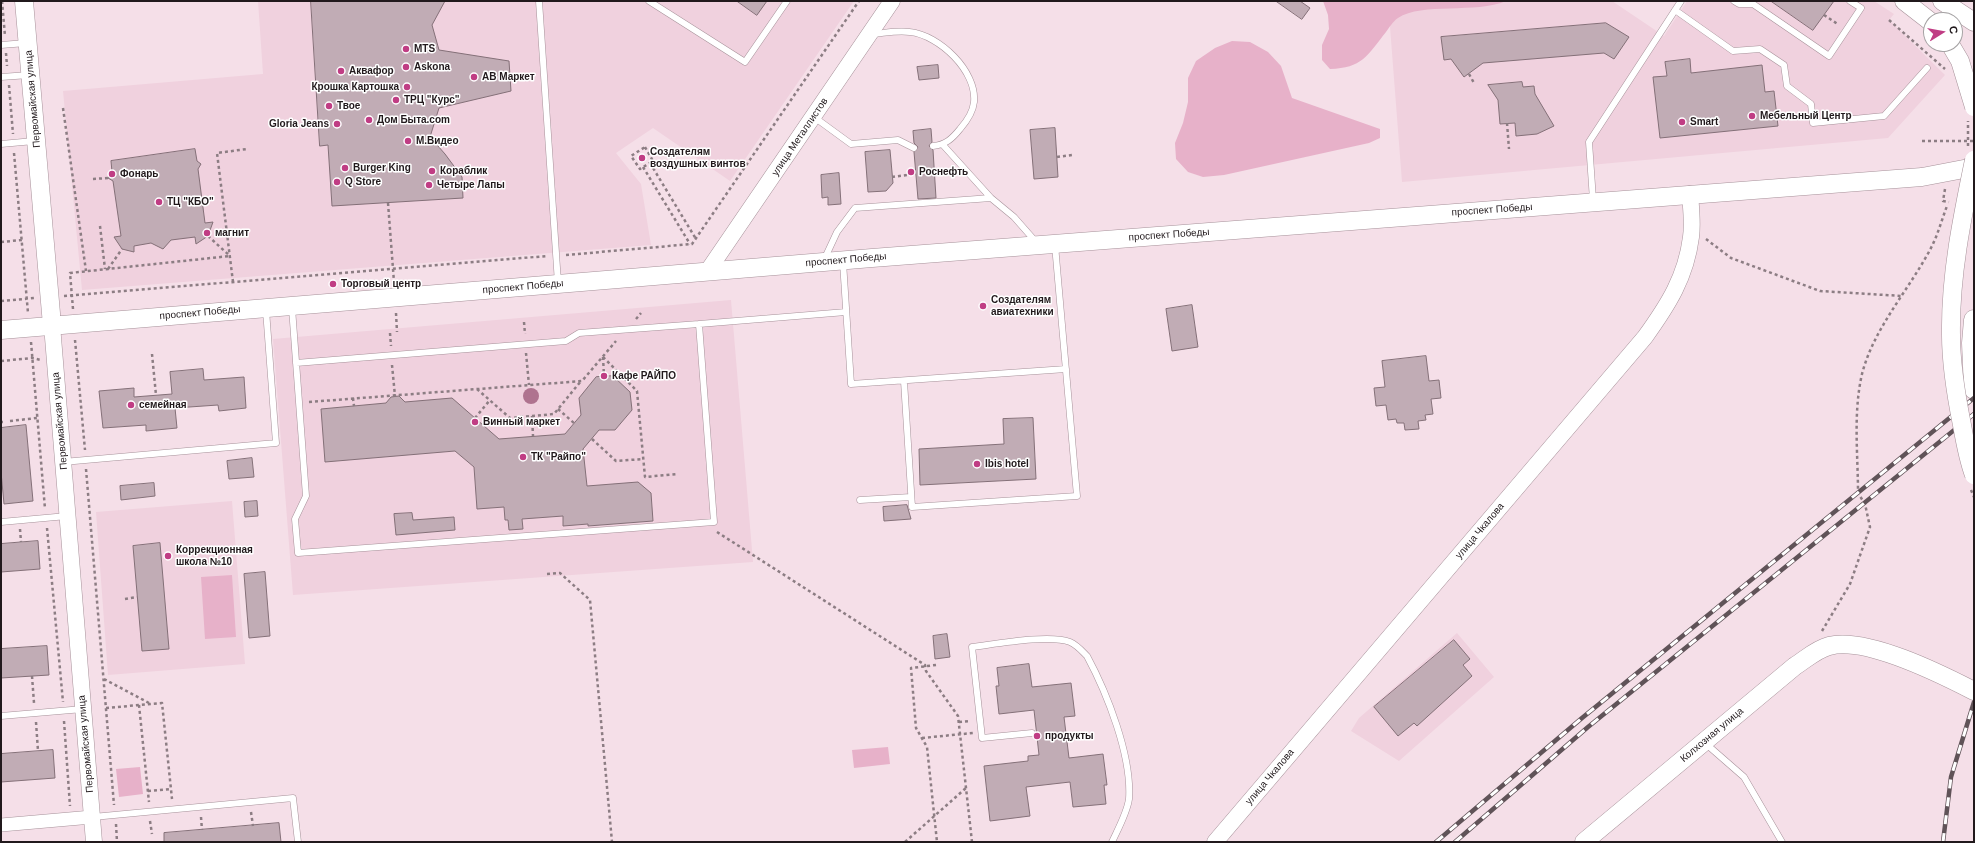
<!DOCTYPE html>
<html>
<head>
<meta charset="utf-8">
<style>
  body { margin:0 }
  #map { position:relative; width:1975px; height:843px; overflow:hidden; background:#f5dfe8; font-family:Helvetica,sans-serif }
  canvas { display:block }
  .frame { position:absolute; inset:0; border:2px solid #21191c; pointer-events:none }
  .north { position:absolute; left:1923px; top:12px; width:40px; height:40px; box-sizing:border-box; background:#fff; border:1px solid #a6a3a4; border-radius:50%; rotate:79deg; font-size:11px; font-weight:700; line-height:16px; text-align:center; color:#21191c }
  .north::after { content:''; display:block; margin:auto; width:14px; height:18px; background:#c03d84; clip-path:polygon(50% 0,100% 100%,50% 72%,0 100%) }
</style>
</head>
<body>
<div id="map">
<canvas width="1975" height="843"></canvas>
<div class="frame"></div>
<div class="north">С</div>
</div>
<script>
const ctx = document.querySelector('canvas').getContext('2d');
ctx.lineJoin = 'round';
function fill(path, color) {
  ctx.fillStyle = color;
  ctx.fill(path, 'evenodd');
}
function strokePath(path, color, width, dash) {
  ctx.strokeStyle = color;
  ctx.lineWidth = width;
  ctx.lineCap = dash ? 'butt' : 'round';
  ctx.setLineDash(dash || []);
  ctx.stroke(path);
}
function drawText(font, color, halo, rows, align = 'center') {
  ctx.font = font + ' Helvetica,sans-serif';
  ctx.lineWidth = 3;
  ctx.setLineDash([]);
  ctx.textBaseline = 'middle';
  ctx.strokeStyle = halo;
  ctx.fillStyle = color;
  for (const [text, x, y, turn = 0] of rows) {
    ctx.save();
    ctx.translate(x, y);
    ctx.rotate((+turn || 0) * Math.PI / 180);
    ctx.textAlign = isNaN(turn) ? turn : align;
    if (halo) ctx.strokeText(text, 0, 0);
    ctx.fillText(text, 0, 0);
    ctx.restore();
  }
}
fill(new Path2D(`
  M258,1H854L730,181L653,128L616,153L641,184L651,245L82,290L63,91L263,74Z
  M1388,1H1612L1664,36L1687,1H1874L1894,14L1889,20L1945,75L1888,138L1402,182Z
  M731,300L753,562L293,595L273,339Z
  M232,501L245,664L108,675L96,512Z
  M1457,633L1494,677L1399,761L1351,731L1359,718Z`), '#f0d1de');
fill(new Path2D(`
  M1323,1H1506C1476,14 1422,2 1398,18C1393,21 1389,28 1386,32C1367,56 1362,68 1330,69L1322,60V45L1329,29L1328,15Z
  M1232,41L1250,42L1268,52L1281,66L1292,98L1380,129V138L1369,143L1224,175L1203,177L1188,172L1176,159L1175,143L1183,123L1188,102V78L1196,61L1215,48Z
  M232,575L236,637L205,639L201,577Z
  M888,747L890,764L854,768L852,750Z
  M140,767L143,794L119,797L116,769Z`), '#e7b1c9');
fill(new Path2D(`
  M523 396a8 8 0 1 1 16 0a8 8 0 1 1-16 0Z`), '#af738f');
const building = new Path2D(`
  M311,1H445L432,25L439,50L509,61L511,91L439,108L430,137L445,154L462,177L463,198L332,206L328,145L320,146Z
  M737,1H767L757,15Z
  M1276,1H1300L1310,8L1302,19Z
  M1771,1H1834L1813,30Z
  M1606,23L1629,37L1614,59L1604,53L1483,63L1464,77L1451,59L1444,60L1441,37Z
  M1690,59L1691,73L1762,65L1765,92L1774,91L1778,126L1660,138L1653,77L1667,76L1665,62Z
  M938,65L939,78L919,80L917,67Z
  M1522,82L1523,87L1534,86L1535,94L1554,126L1537,134L1516,136L1515,123L1500,124L1498,100L1488,85Z
  M1055,128L1058,177L1034,179L1030,130Z
  M931,129L932,142L929,146L933,150L936,198L918,199L914,152L918,147L914,143L913,131Z
  M195,149L197,161L201,164L198,169L205,223L213,222L208,236L196,244L195,237L171,240L163,249L151,243L134,246V252L122,249L114,237L121,236L113,181L108,178L112,172L111,161Z
  M890,150L893,183L886,191L868,192L865,152Z
  M839,173L841,204L828,205V197L822,198L821,175Z
  M1192,305L1198,347L1172,351L1166,309Z
  M1426,356L1429,381L1439,380L1441,398L1431,399L1433,414L1425,415L1426,420L1418,421L1419,429L1405,430L1404,423H1397L1396,419L1388,420L1386,405L1376,406L1374,388L1385,387L1382,361Z
  M203,369L204,380L244,377L246,408L219,411L218,405L175,408L177,428L146,431V425L103,428L99,391L134,388V397L172,394L170,372Z
  M613,376L630,392L632,410L615,430H599L583,449L587,486L638,482L651,493L653,521L588,526V524L563,526V516L522,519L523,529L509,530L508,520H505L504,507L477,509L474,467L455,451L325,462L321,409L386,403L391,397L399,396L405,402L452,398L499,439L565,434L581,415L579,398L596,377Z
  M1033,418L1036,479L920,485L919,449L1004,444L1003,419Z
  M26,425L33,501L4,504L1,472V428Z
  M252,458L254,477L229,479L227,461Z
  M154,483L155,496L121,500L120,486Z
  M257,501L258,516L245,517L244,502Z
  M907,505L911,519L884,521L883,507Z
  M412,513L413,520L454,517L455,530L396,535L394,514Z
  M38,541L40,569L1,572V544Z
  M160,543L169,649L142,651L133,546Z
  M265,572L270,636L249,638L244,574Z
  M947,634L950,657L935,659L933,636Z
  M1454,640L1470,659L1463,665L1472,676L1417,726L1414,723L1398,736L1374,707Z
  M47,646L49,675L1,678V649Z
  M1029,664L1032,687L1071,683L1075,716L1064,717L1069,758L1103,754L1107,785H1104L1106,804L1073,807L1070,782L1026,787L1030,816L990,821L984,766L1028,761V756L1039,755L1034,710L999,714L996,686H999L997,668Z
  M53,750L55,778L1,782V754Z
  M279,823L281,842H164V833Z`);
fill(building, '#c1acb5');
strokePath(building, '#847078', 1);
const service = new Path2D(`
  M539,1L558,283
  M649,1L745,62L787,1
  M1734,1L1739,4H1753L1829,56L1861,8L1850,1
  M1675,10L1733,51L1760,49L1784,65L1787,86L1811,104L1813,123L1884,116L1927,68
  M873,34C885,33 898,30 910,32C939,35 977,71 974,102C973,112 967,121 960,129C952,139 945,145 933,146
  M1,45L26,43
  M1,77L29,75
  M814,117L851,144L898,140L914,148
  M1,144L34,141
  M943,145L991,198
  M1593,200L1589,142L1681,1
  M824,260L837,232L855,208L991,198L1014,217L1036,242
  M843,262L851,384L1066,369
  M292,308L306,496L295,519L298,553L714,522L699,324L846,312
  M296,363L566,341L579,333L699,324
  M904,381L912,507L1077,496L1055,245
  M63,462L276,443L266,310
  M860,500L911,497
  M1,522L67,516
  M1,716L83,709
  M1032,733L982,738L972,647C996,644 1049,634 1070,642C1077,645 1082,651 1087,656C1107,693 1132,756 1129,799C1127,813 1118,829 1112,842
  M1705,743L1744,777L1782,842
  M93,817L293,798L298,842`);
const minor = new Path2D(`
  M1,825L92,817`);
const tertiary = new Path2D(`
  M707,272L892,1
  M52,325L94,842
  M1215,842L1645,337C1668,305 1686,277 1691,237C1693,223 1691,208 1690,194`);
const secondary = new Path2D(`
  M24,1L52,325
  M1904,1L1931,22
  M1942,1L1974,22
  M1,330L872,258L1922,177L1974,167
  M1584,842L1795,666C1806,659 1817,649 1829,646C1865,636 1941,674 1974,691`);
const primary = new Path2D(`
  M1974,320L1972,343L1974,389`);
strokePath(service, '#a69199', 7);
strokePath(minor, '#a69199', 14);
strokePath(tertiary, '#a69199', 17);
strokePath(secondary, '#a69199', 19);
strokePath(primary, '#a69199', 21);
strokePath(new Path2D(`
  M2,1L5,36
  M1824,15L1839,25
  M1889,20L1945,69
  M6,53L7,66
  M1469,74L1474,83
  M9,85L13,134
  M63,108L86,271
  M1507,123L1509,149
  M1922,141H1974
  M645,147L653,161L640,169L631,156Z
  M14,153L28,313
  M1057,157L1072,155
  M650,163L696,239
  M643,167L690,244
  M892,177L907,175
  M93,179L108,178
  M1945,189L1943,201L1949,202
  M388,203L394,282
  M100,226L105,269
  M208,236L230,256
  M1706,239L1731,258L1820,291L1902,296
  M1,242L22,240
  M566,255L692,244L859,1
  M108,269L122,249
  M233,282L217,153L247,149
  M64,296L547,256
  M1,301L35,298
  M73,309L70,273L230,256
  M396,313L397,332
  M636,319L641,313
  M524,322L525,334
  M390,333L391,346
  M75,340L85,450
  M31,342L45,509
  M526,353L529,385
  M152,354L156,395
  M603,357L637,391L645,477L677,474
  M603,357L604,376
  M1,361L32,358L41,360
  M392,365L395,396
  M477,389L510,418L554,414L581,381
  M353,398L354,406
  M309,402L582,381L616,341
  M558,409L574,423
  M532,416L533,436
  M475,418L490,400
  M10,421L37,418
  M1,422H3
  M592,439L616,461L643,459
  M86,469L114,805
  M1,488L2,487
  M47,528L63,702
  M20,529L21,542
  M717,532L925,665L926,671L958,716L972,842
  M547,574L560,573L590,600L612,842
  M125,599L137,597
  M1822,631L1850,584L1870,527L1865,504L1858,493C1858,454 1853,413 1862,374C1874,327 1910,289 1932,246C1938,234 1942,219 1947,206
  M936,665L911,668L916,728L927,747L937,842
  M32,676L34,703
  M104,679L149,703
  M139,705L149,802
  M106,708L162,703L172,799
  M64,721L70,806
  M36,722L38,751
  M959,722L970,721
  M922,738L973,733
  M148,791L171,789
  M251,812L253,826
  M201,817L202,830
  M150,821L152,834
  M116,824L117,842
  M905,842L966,788`), '#8c7d83', 2.5, [3, 3]);
strokePath(service, '#fff', 6);
strokePath(minor, '#fff', 13);
strokePath(tertiary, '#fff', 16);
strokePath(secondary, '#fff', 18);
strokePath(primary, '#fff', 20);
const rail = new Path2D(`
  M1436,842L1582,718L1974,398
  M1455,842L1588,727L1974,414
  M1943,842L1951,777L1974,702`);
strokePath(rail, '#605358', 4.5);
strokePath(rail, '#fff', 3, [9]);
const secondaryBridge = new Path2D(`
  M1950,44L1960,61L1974,107
  M1974,160C1962,218 1950,276 1951,335C1951,365 1956,395 1962,425C1965,442 1968,459 1974,475`);
strokePath(secondaryBridge, '#a69199', 19, []);
strokePath(new Path2D(`
  M1968,146V121
  M1971,490L1974,497`), '#8c7d83', 2.5, [3, 3]);
strokePath(secondaryBridge, '#fff', 18);
for (const [x, y, r, color] of [
  [406,49,4,"#c03d84"],
  [406,67,4,"#c03d84"],
  [341,71,4,"#c03d84"],
  [474,77,4,"#c03d84"],
  [407,87,4,"#c03d84"],
  [396,100,4,"#c03d84"],
  [329,106,4,"#c03d84"],
  [1752,116,4,"#c03d84"],
  [369,120,4,"#c03d84"],
  [1682,122,4,"#c03d84"],
  [337,124,4,"#c03d84"],
  [408,141,4,"#c03d84"],
  [642,158,4,"#c03d84"],
  [345,168,4,"#c03d84"],
  [432,171,4,"#c03d84"],
  [911,172,4,"#c03d84"],
  [112,174,4,"#c03d84"],
  [337,182,4,"#c03d84"],
  [429,185,4,"#c03d84"],
  [159,202,4,"#c03d84"],
  [207,233,4,"#c03d84"],
  [333,284,4,"#c03d84"],
  [983,306,4,"#c03d84"],
  [604,376,4,"#c03d84"],
  [131,405,4,"#c03d84"],
  [475,422,4,"#c03d84"],
  [523,457,4,"#c03d84"],
  [977,464,4,"#c03d84"],
  [168,556,4,"#c03d84"],
  [1037,736,4,"#c03d84"]
]) {
  const dot = new Path2D();
  dot.arc(x, y, r, 0, 2 * Math.PI);
  ctx.fillStyle = color;
  ctx.fill(dot);
  strokePath(dot, '#fff', 1.5);
}
drawText('bold 10px', '#21191c', '#fff', [
  ["MTS",414,49],
  ["Askona",414,67],
  ["Аквафор",349,71],
  ["АВ Маркет",482,77],
  ["Крошка Картошка",399,87,"right"],
  ["ТРЦ \"Курс\"",404,100],
  ["Твое",337,106],
  ["Мебельный Центр",1760,116],
  ["Дом Быта.com",377,120],
  ["Smart",1690,122],
  ["Gloria Jeans",329,124,"right"],
  ["М.Видео",416,141],
  ["Создателям",650,152],
  ["воздушных винтов",650,164],
  ["Burger King",353,168],
  ["Кораблик",440,171],
  ["Роснефть",919,172],
  ["Фонарь",120,174],
  ["Q Store",345,182],
  ["Четыре Лапы",437,185],
  ["ТЦ \"КБО\"",167,202],
  ["магнит",215,233],
  ["Торговый центр",341,284],
  ["Создателям",991,300],
  ["авиатехники",991,312],
  ["Кафе РАЙПО",612,376],
  ["семейная",139,405],
  ["Винный маркет",483,422],
  ["ТК \"Райпо\"",531,457],
  ["Ibis hotel",985,464],
  ["Коррекционная",176,550],
  ["школа №10",176,562],
  ["продукты",1045,736]
], 'left');
drawText('10px', '#21191c', '#fff', [
  ["Первомайская улица",33,99,-95],
  ["улица Металлистов",800,137,-56],
  ["проспект Победы",1492,210,-4],
  ["проспект Победы",1169,235,-4],
  ["проспект Победы",846,260,-5],
  ["проспект Победы",523,287,-5],
  ["проспект Победы",200,313,-5],
  ["Первомайская улица",60,421,-95],
  ["улица Чкалова",1480,531,-50],
  ["Колхозная улица",1712,735,-40],
  ["Первомайская улица",86,744,-95],
  ["улица Чкалова",1270,777,-50]
]);
</script>
</body>
</html>
